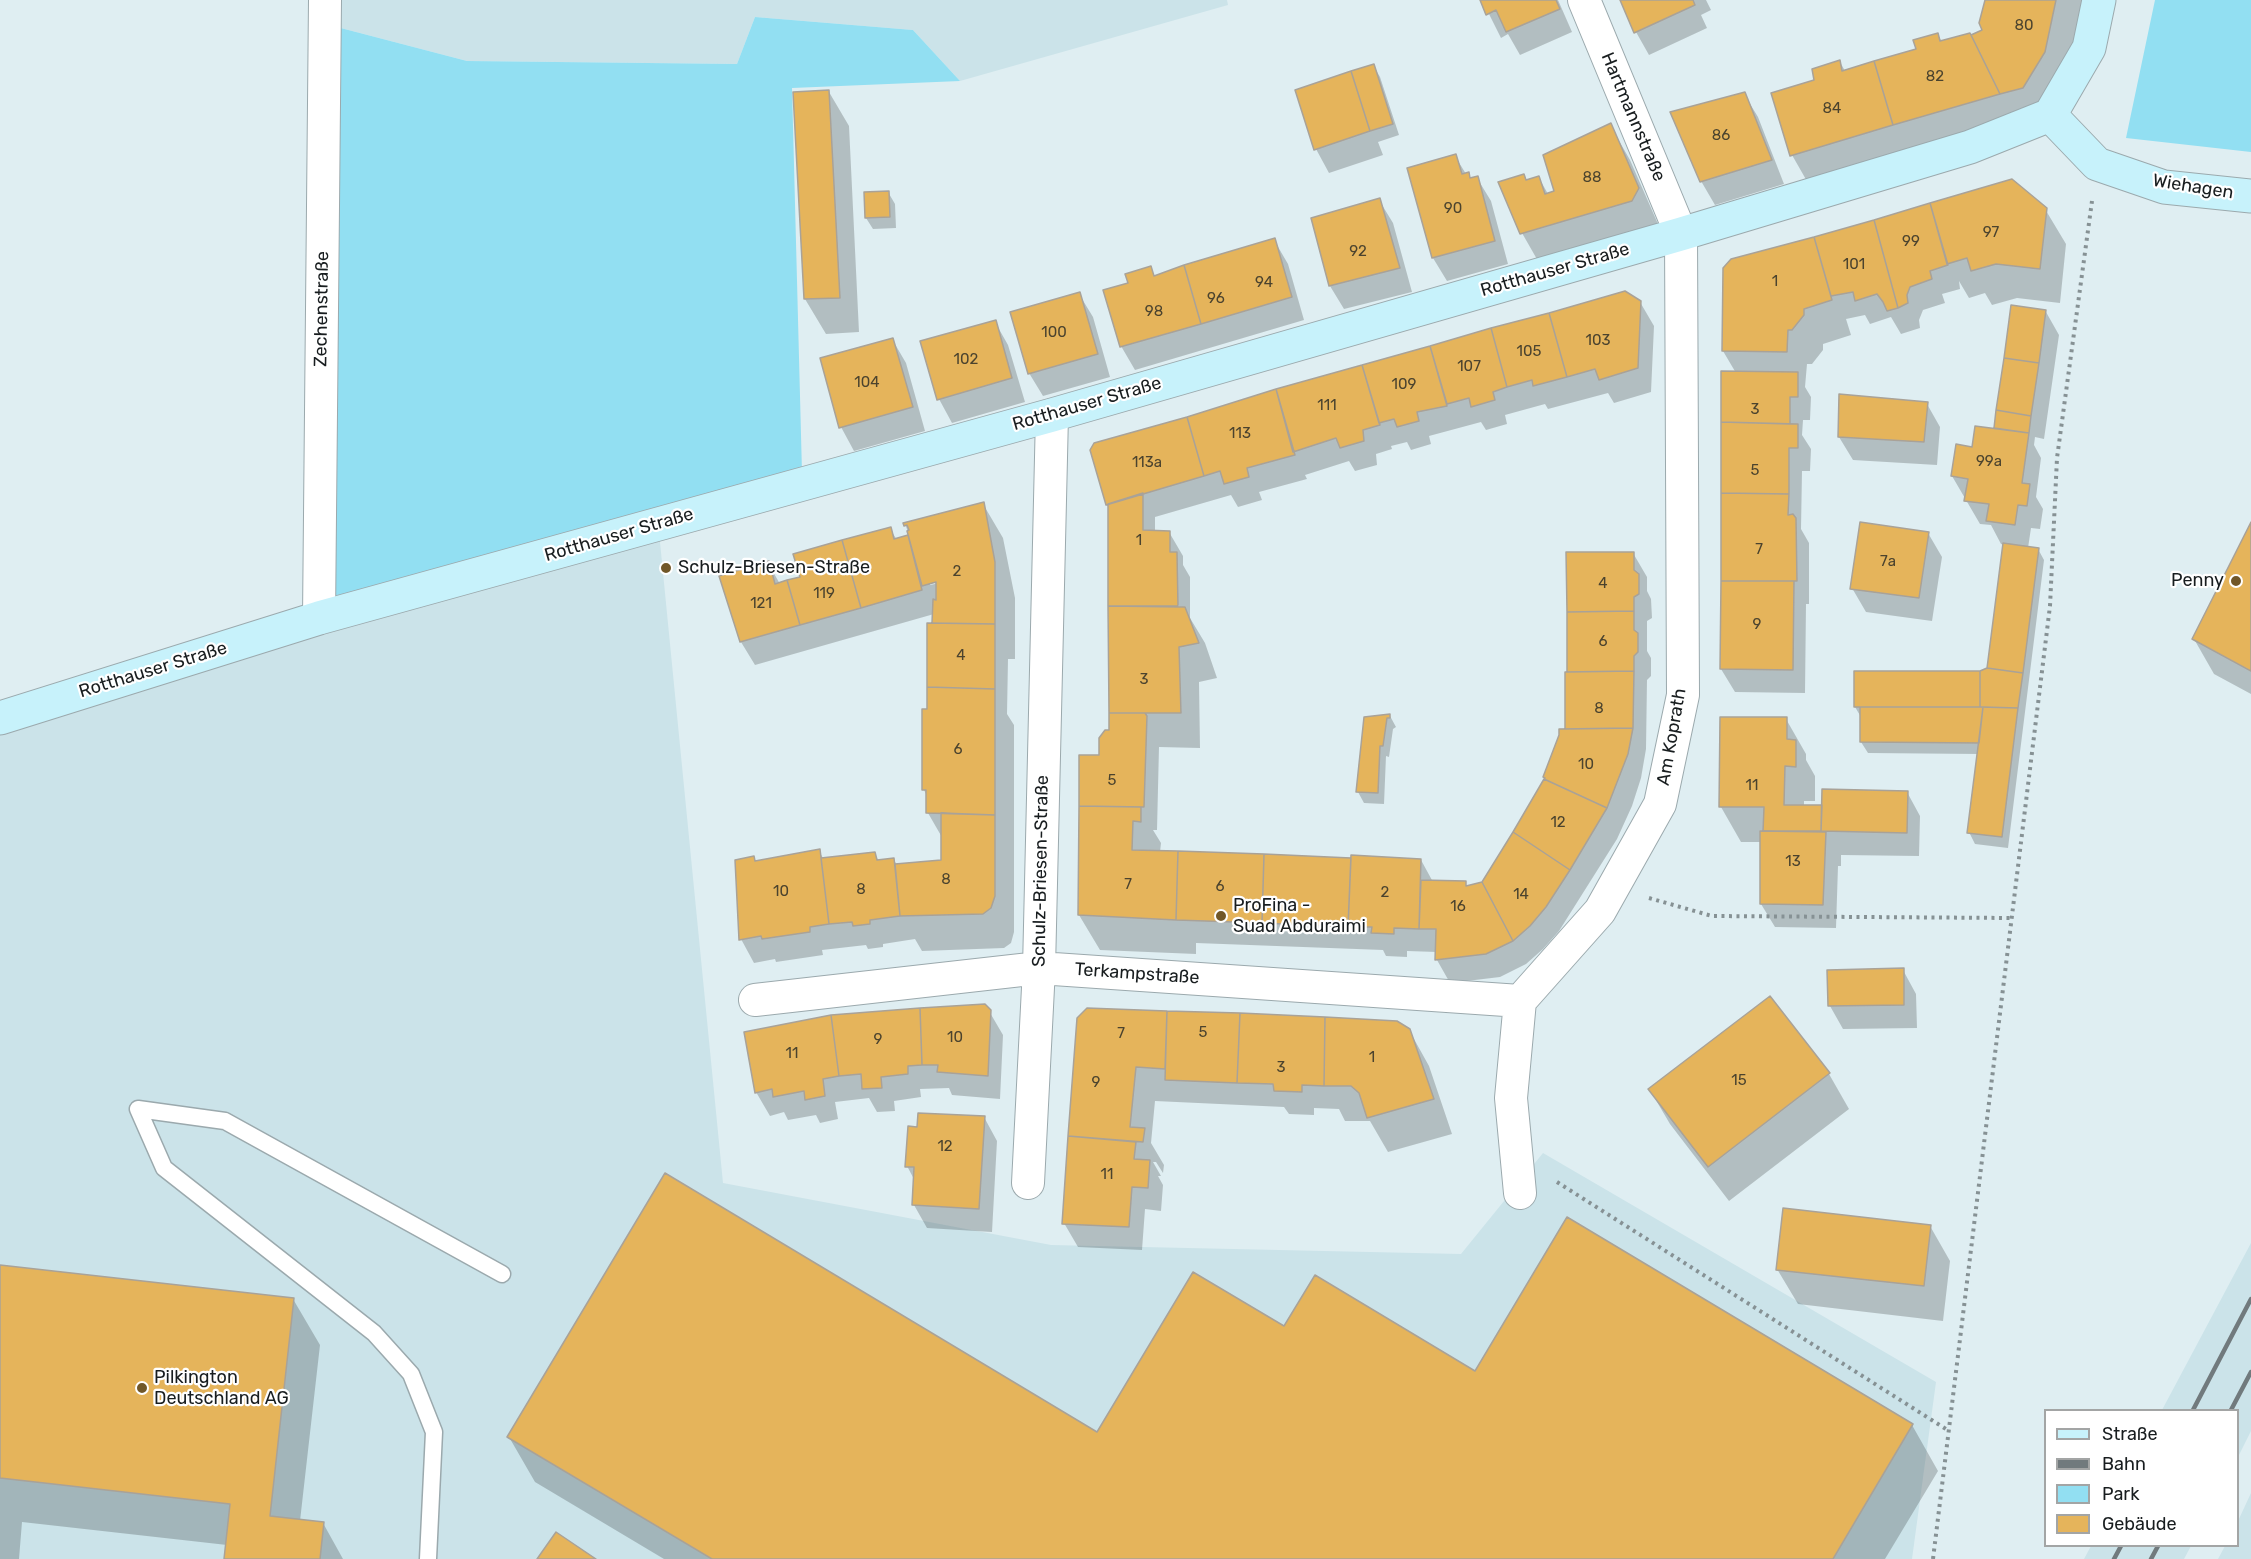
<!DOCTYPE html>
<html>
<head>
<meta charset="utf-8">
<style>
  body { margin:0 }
  #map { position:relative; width:2251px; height:1559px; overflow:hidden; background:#dfeef2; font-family:Rubik,sans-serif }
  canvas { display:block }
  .legend { position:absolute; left:2044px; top:1409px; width:195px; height:138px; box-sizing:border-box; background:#fff; border:2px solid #a3a5a5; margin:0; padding:8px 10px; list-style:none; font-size:18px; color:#181d1f }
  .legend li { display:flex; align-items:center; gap:12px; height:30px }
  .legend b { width:30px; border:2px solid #a3a5a5 }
</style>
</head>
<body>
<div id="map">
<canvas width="2251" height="1559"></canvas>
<ul class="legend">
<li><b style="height:8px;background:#c7f2fb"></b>Straße</li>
<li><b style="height:8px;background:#717a7d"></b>Bahn</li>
<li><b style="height:16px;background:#92dff2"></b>Park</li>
<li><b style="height:16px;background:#e5b45b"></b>Gebäude</li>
</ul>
</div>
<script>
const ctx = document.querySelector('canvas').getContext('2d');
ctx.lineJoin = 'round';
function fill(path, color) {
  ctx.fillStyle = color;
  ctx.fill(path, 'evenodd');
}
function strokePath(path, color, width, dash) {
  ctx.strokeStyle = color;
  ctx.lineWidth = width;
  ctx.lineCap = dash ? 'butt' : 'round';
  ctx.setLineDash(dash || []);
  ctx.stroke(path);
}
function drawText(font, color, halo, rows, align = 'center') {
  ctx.font = font + ' Rubik,sans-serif';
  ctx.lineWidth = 4.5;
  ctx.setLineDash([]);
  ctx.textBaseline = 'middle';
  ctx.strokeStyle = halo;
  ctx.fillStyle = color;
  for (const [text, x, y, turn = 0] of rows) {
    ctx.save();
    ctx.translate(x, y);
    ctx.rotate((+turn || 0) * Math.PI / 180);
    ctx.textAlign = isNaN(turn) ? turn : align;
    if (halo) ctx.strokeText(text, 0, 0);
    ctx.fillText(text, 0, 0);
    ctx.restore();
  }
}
fill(new Path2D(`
  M333,0H1227L1228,5L960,81L913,30L755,17L737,64L467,61L333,26Z
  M659,532L723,1183L1051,1245L1461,1254L1543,1153L1936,1382L1912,1559H0V727Z
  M2251,1243V1431L2238,1457V1410H2162Z
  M2251,1493V1559H2218L2225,1546H2238V1521Z
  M2091,1546H2191L2184,1559H2084Z`), '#cbe3e9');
fill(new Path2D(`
  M2155,0H2251V152L2126,138Z
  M755,17L913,30L960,81L792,88L802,473L330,603L333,26L467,61L737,64Z`), '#92dff2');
fill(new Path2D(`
  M1482,0H1558L1572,32L1520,55L1508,34L1501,38Z
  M1622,0H1706L1711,10L1701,15L1707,28L1649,55L1636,32Z
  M1986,0H2084L2064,87L2043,122L1812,190L1792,155L1816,81L1840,62L1845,71L1918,50L1938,35L1942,42L1971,37L1984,31Z
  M1373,65L1380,77L1399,135L1378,142L1383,155L1329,173L1316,149Z
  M829,92L849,126L859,332L826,334L805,299Z
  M1744,94L1758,117L1784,184L1715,205L1701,181Z
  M1610,125L1630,160L1658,224L1542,268L1522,233L1526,181L1539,178L1548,194L1556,192Z
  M1455,156L1466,174L1468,173L1471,179L1477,178L1491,201L1508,264L1447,281L1433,258L1409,169Z
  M888,192L895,204L896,228L873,229L866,218Z
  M1379,200L1393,223L1412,292L1344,309L1330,286Z
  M2045,209L2066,244L2060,303L2017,298L1992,305L1985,293L1969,298L1959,281L1960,289L1942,294L1945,303L1923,310L1919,320L1920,328L1901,334L1891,317L1870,324L1865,315L1846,319L1851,335L1823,344V350L1812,364H1807L1805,387L1811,397L1810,420H1803L1802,435L1811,449L1810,471H1802L1801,529L1809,543V604H1806L1805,693L1735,692L1721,669L1736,373L1723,351L1732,260L1816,238Z
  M1274,240L1288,264L1304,320L1135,370L1121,346L1130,284L1150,268L1155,277Z
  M1625,293L1640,302L1654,326L1651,392L1614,403L1608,393L1548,409L1545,404L1505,415L1507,424L1486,430L1481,422L1429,436L1431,444L1411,450L1407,442L1391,446L1392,449L1376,454L1377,465L1355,471L1349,461L1305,475L1307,479L1259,492L1262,500L1238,507L1231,495L1155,517V532H1169L1183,556V565L1190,577V618L1205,643L1217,678L1199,682L1200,748L1159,747L1157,830H1153L1161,843L1160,852L1421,860L1433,882H1465L1467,887L1483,884L1546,780L1633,553L1647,577V591L1651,599L1652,618L1647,621V651L1651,658V676L1647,680L1646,749L1641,778L1632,806L1617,839L1559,931L1543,949L1526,964L1500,977L1450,983L1437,960V952L1407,951V957L1386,956L1383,950L1196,943V954L1100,950L1079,915L1080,756L1101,757L1110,732V508L1107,504L1276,391ZM1175,599L1180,608H1177L1173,600Z
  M1079,294L1093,317L1110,377L1043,396L1029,373Z
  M2046,312L2059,335L2044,439L2035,437L2034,445L2041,458L2036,497L2043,509L2040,529L2031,528L2028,548L2038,549L2044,560L2008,848L1975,844L1969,832L1979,754L1868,753L1861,742V717L1855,707L1988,669L2004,545L2001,544L1991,525L1980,524L1952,476L1974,449L1997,430L1995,427Z
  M995,322L1008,345L1025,402L952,423L939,399Z
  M892,339L906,363L925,431L854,451L841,427Z
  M1927,404L1940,427L1937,465L1853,460L1839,437Z
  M983,504L1003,538L1015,598V659H1008L1007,714L1014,725V932L1011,943L1004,948L922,951L915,939L883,944V947L868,949L866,945L822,950L823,955L776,962L775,959L754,963L741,939L753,858L756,862L819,851L824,860L874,854L879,861L894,860L897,865L943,862V839L928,813L927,796L924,790L934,614L755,665L741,642L721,577L768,563L780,584L802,578L890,529L897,540L910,537L905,524ZM930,582H944L930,585Z
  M2251,525V694L2214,674L2194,639Z
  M1928,533L1942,557L1932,621L1866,612L1852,588Z
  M1390,716L1396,727L1393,729L1389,757L1386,756L1384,804L1364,803L1358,792L1365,719Z
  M1786,719L1806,754V760L1815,776V801H1804V806H1821L1907,792L1920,816L1919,856L1841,855V866H1838L1836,928L1775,927L1761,904L1762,842H1741L1721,807Z
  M1903,970L1916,994L1917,1028L1843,1029L1830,1006Z
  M1088,1009L1325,1019L1409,1030L1429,1066L1452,1134L1388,1152L1370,1121H1345L1339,1109L1314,1108V1115L1289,1114L1284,1107L1155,1101L1151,1143L1164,1165L1163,1173L1156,1162H1153L1161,1176H1158L1163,1185L1161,1211L1145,1209L1142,1250L1078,1247L1064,1223L1078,1018Z
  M989,1011L1003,1035L1000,1099L952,1095L949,1088L920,1089L921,1097L894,1101L895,1111L877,1112L869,1098L835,1102L838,1119L820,1123L816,1115L788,1120L784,1112L770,1116L756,1092Z
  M1829,1074L1849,1109L1729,1201L1670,1124L1650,1090Z
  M984,1117L997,1141L992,1232L927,1228L914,1205L915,1181L907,1166L918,1129Z
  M1568,1219L1912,1425L1938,1471L1885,1559H664L535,1482L509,1437L1097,1434L1285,1328L1475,1373Z
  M1930,1226L1950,1261L1943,1321L1798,1304L1777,1269Z
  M0,1267L293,1299L320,1345L300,1521L323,1523L343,1559H226L227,1545L22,1522L19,1559H0Z`), '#0003');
const building = new Path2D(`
  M1480,0H1556L1560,9L1506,32L1496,10L1486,15Z
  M1620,0H1693L1695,5L1634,33Z
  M1985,0H2056L2045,52L2023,88L2000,94L1971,35L1982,30L1979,23Z
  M1938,33L1940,41L1970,33L2000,94L1893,125L1874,61L1916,49L1913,40Z
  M1840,60L1842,71L1874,61L1893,125L1790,156L1771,93L1814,80L1812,69Z
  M1374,64L1393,124L1370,131L1351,71Z
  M1351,71L1370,131L1314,150L1295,90Z
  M829,90L840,298L804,299L793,92Z
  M1745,92L1772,160L1700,182L1670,112Z
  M1611,123L1639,188L1632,201L1520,234L1498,182L1524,174L1526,180L1539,176L1545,194L1554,191L1543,155Z
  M1456,154L1462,174L1469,172L1470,178L1478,176L1495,241L1432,258L1407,168Z
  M2012,179L2047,208L2040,269L1996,264L1971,271L1967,258L1947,264L1930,203Z
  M889,191L890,217L865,218L864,192Z
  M1380,198L1400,268L1329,286L1311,218Z
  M1930,203L1948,265L1930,271L1932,279L1910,287L1907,295L1908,303L1898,308L1874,220Z
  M1874,220L1898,308L1887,311L1883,302L1877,294L1855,301L1853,292L1831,296L1814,237Z
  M1814,237L1832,300L1804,309V315L1792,330H1788L1787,352L1722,351L1723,268L1731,259Z
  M1275,238L1292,297L1201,324L1184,265Z
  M1184,265L1201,324L1120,347L1103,290L1128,283L1125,274L1151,266L1154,276Z
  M1625,291L1641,301L1638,368L1599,380L1595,369L1567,377L1549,313Z
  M1080,292L1098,354L1028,374L1010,312Z
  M2011,305L2046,310L2039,363L2004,358Z
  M1549,313L1567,377L1533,386L1532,380L1507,387L1491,328Z
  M996,320L1012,378L937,400L920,341Z
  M1491,328L1507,387L1493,392L1495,400L1471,407L1469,398L1447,404L1430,346Z
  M893,338L913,407L839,428L820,358Z
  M1430,346L1447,406L1417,412L1419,421L1397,427L1394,419L1379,423L1362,365Z
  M2004,358L2039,363L2031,416L1996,410Z
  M1362,365L1380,425L1363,430L1364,441L1340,448L1336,438L1293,452L1276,389Z
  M1721,371L1798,372V397H1790V424L1721,422Z
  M1276,389L1295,455L1247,468L1249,477L1224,484L1220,471L1204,476L1187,417Z
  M1839,394L1928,402L1924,442L1838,437Z
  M1996,410L2031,416L2029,433L1994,428Z
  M1187,417L1204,476L1106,505L1090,450L1094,443Z
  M1721,422L1798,424V448H1789V494L1721,493Z
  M1975,426L2029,433L2022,483L2030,484L2027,506L2018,505L2015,525L1986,521L1989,504L1964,501L1968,479L1951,476L1956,444L1972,447Z
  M1143,493V530L1170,531V552H1177L1178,606H1108V504Z
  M1721,493L1789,494L1788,515L1793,514L1796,518L1797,581H1721Z
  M984,502L995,562V624L932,623L933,599L936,600V582L922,586L907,531L909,530L907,525L904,526L903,523Z
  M1860,522L1929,532L1919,598L1850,589Z
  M2251,522V671L2192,639Z
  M891,527L894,539L908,535L922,590L861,608L842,540Z
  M842,540L861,608L800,625L787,580L800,577L793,554Z
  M2003,543L2039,548L2023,673L1987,668Z
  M1566,552H1634V570L1639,574V594L1634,597V611L1567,612Z
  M769,561L775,584L787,580L800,625L740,642L719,576Z
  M1721,581H1794L1793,670L1720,669Z
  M1108,606L1185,607L1199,643L1179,647L1181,713H1109Z
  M1634,611V630L1638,633V652L1634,656V671L1567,672V612Z
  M927,623L995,624V689L927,687Z
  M1987,668L2023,673L2018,708L1980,707V671Z
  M1634,671L1633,728L1565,729V672Z
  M1854,671H1980V707H1854Z
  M927,687L995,689V815L926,813V790H922V709H927Z
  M1860,707H1983L1979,743L1860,742Z
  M1983,707L2018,708L2002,837L1967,833Z
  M1109,713H1145L1147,716L1144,807L1079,806V755H1099V738L1105,730H1109Z
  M1390,714V718H1387L1383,746H1380L1378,793L1356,792L1364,717Z
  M1720,717H1787V739L1796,740V767L1785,766L1784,805H1822L1821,831H1763L1764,807H1719Z
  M1633,728L1628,754L1607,808L1544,779L1545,778L1543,777L1559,735V729Z
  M1544,779L1607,808L1570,870L1513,832Z
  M1822,789L1908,791L1907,833L1821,831Z
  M1079,806L1141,807V822L1133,821L1132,850L1178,851L1176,920L1078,915Z
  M941,813L995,815V896L991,908L983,914L900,916L895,864L941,860Z
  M1760,831L1826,832L1823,905L1760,904Z
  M1513,832L1570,870L1546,907L1530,926L1513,941L1482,882Z
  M820,849L829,924L810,927V932L762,939L761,936L739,940L735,860L754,856L755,861Z
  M1178,851L1264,854L1262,923L1176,920Z
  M875,852L877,860L894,858L900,916L870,920V924L853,926L852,922L829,924L821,858Z
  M1264,854L1351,858L1348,927L1262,923Z
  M1351,855L1421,859L1419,929L1394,928V934L1371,933L1372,927H1348Z
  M1421,880L1466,881V886L1482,882L1513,941L1486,954L1435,960L1436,929H1419Z
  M1904,968V1005L1828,1006L1827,970Z
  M1770,996L1830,1073L1708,1167L1648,1089Z
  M985,1004L991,1010L988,1076L937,1072L938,1065H922L920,1008Z
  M920,1008L922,1065L908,1066V1074L881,1077L882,1088L862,1089L861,1074L839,1076L831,1015Z
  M1087,1008L1167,1011L1165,1069L1136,1067L1130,1127L1145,1128L1143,1142L1068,1136L1077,1018Z
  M1167,1011L1240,1013L1237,1083L1165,1080Z
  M1240,1013L1325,1017L1324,1086L1302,1085V1092L1274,1091L1273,1084L1237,1083Z
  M831,1015L839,1076L823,1079L825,1096L805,1100L804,1091L773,1097L772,1089L755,1093L744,1032Z
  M1325,1017L1397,1021L1410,1029L1434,1099L1367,1118L1359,1093L1351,1086H1324Z
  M918,1113L985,1116L979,1209L912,1205L914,1167H905L908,1126L917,1127Z
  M1068,1136L1136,1142L1134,1159L1150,1160L1148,1188L1132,1187L1129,1227L1062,1224Z
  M665,1173L1097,1432L1193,1272L1284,1326L1315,1275L1475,1371L1567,1217L1913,1424L1833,1559H712L507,1437Z
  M1783,1208L1931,1225L1924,1286L1776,1270Z
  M0,1265L294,1298L270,1516L324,1522L320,1559H224L230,1504L0,1478Z
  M556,1532L596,1559H537Z`);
fill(building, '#e5b45b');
strokePath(building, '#a9a298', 1.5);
const lane = new Path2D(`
  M428,1559L434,1432L411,1374L374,1333L164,1168L138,1109L225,1121L502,1274`);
const street = new Path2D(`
  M319,618L325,0
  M755,1000L1039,968L1520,1001
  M1028,1183L1039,968L1052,415
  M1520,1193L1511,1098L1520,1001L1600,911L1660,804L1683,695L1681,234L1584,0`);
const secondary = new Path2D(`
  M2050,115L2097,164L2164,187L2251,196
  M0,718L319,618L1052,415L1681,234L1970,147L2050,115L2089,48L2099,0`);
strokePath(lane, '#9ba9ad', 19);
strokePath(street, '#9ba9ad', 34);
strokePath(secondary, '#9ba9ad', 35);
strokePath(new Path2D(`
  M1649,898L1712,916L2012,918
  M1557,1182L1949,1431
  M1933,1559L2050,606L2057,458L2092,201`), '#869194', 4, [3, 4.5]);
strokePath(lane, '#fff', 16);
strokePath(street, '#fff', 32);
strokePath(secondary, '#c7f2fb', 33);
strokePath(new Path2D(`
  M2193,1410L2251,1299
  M2231,1410L2251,1372
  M2114,1559L2121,1546
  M2151,1559L2158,1546`), '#717a7d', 4.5);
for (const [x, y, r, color] of [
  [666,568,6,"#715728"],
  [2236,581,6,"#715728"],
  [1221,916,6,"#715728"],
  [142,1388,6,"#715728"]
]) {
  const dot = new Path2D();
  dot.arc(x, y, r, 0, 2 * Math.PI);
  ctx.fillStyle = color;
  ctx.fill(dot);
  strokePath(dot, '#fff', 2);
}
drawText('15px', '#4b432e', null, [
  ["80",2024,26],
  ["82",1935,77],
  ["84",1832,109],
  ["86",1721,136],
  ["88",1592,178],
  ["90",1453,209],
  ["97",1991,233],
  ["99",1911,242],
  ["92",1358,252],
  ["101",1854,265],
  ["1",1775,282],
  ["94",1264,283],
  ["96",1216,299],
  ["98",1154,312],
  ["100",1054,333],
  ["103",1598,341],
  ["105",1529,352],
  ["102",966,360],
  ["107",1469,367],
  ["104",867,383],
  ["109",1404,385],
  ["111",1327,406],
  ["3",1755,410],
  ["113",1240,434],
  ["99a",1989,462],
  ["113a",1147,463],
  ["5",1755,471],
  ["1",1139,541],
  ["7",1759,550],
  ["7a",1888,562],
  ["2",957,572],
  ["4",1603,584],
  ["119",824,594],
  ["121",761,604],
  ["9",1757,625],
  ["6",1603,642],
  ["4",961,656],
  ["3",1144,680],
  ["8",1599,709],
  ["6",958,750],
  ["10",1586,765],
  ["5",1112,781],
  ["11",1752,786],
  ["12",1558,823],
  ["13",1793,862],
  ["8",946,880],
  ["7",1128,885],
  ["6",1220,887],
  ["8",861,890],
  ["10",781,892],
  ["2",1385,893],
  ["14",1521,895],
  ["16",1458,907],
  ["5",1203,1033],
  ["7",1121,1034],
  ["10",955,1038],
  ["9",878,1040],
  ["11",792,1054],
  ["1",1372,1058],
  ["3",1281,1068],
  ["15",1739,1081],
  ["9",1096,1083],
  ["12",945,1147],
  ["11",1107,1175]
]);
drawText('18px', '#181d1f', '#fff', [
  ["Hartmannstraße",1633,117,67],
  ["Wiehagen",2193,187,9],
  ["Rotthauser Straße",1555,270,-16],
  ["Zechenstraße",322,309,-89],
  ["Rotthauser Straße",1087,404,-16],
  ["Rotthauser Straße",619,535,-16],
  ["Rotthauser Straße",153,670,-17],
  ["Am Koprath",1672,737,-80],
  ["Schulz-Briesen-Straße",1041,871,-89],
  ["Terkampstraße",1137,974,4]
]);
drawText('18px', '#181d1f', '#fff', [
  ["Schulz-Briesen-Straße",678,568],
  ["Penny",2224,581,"right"],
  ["ProFina -",1233,906],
  ["Suad Abduraimi",1233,927],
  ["Pilkington",154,1378],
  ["Deutschland AG",154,1399]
], 'left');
</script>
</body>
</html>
